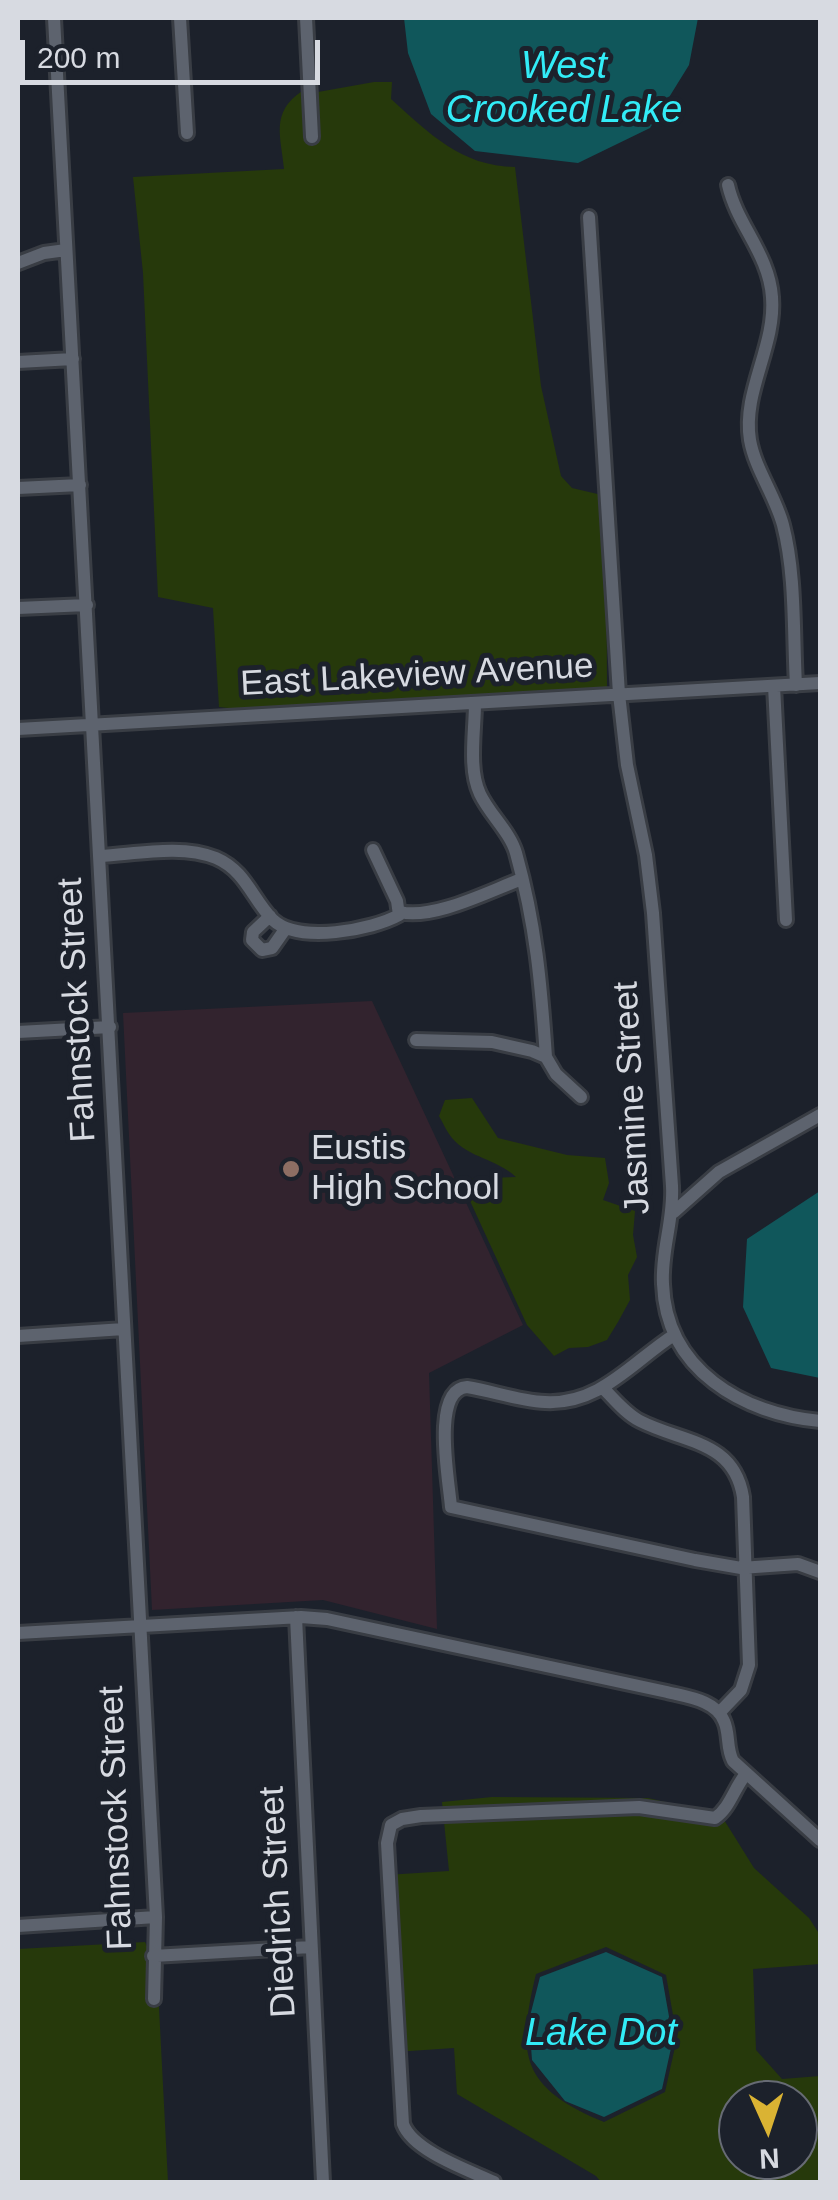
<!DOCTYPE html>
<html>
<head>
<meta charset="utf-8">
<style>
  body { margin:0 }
  #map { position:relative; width:838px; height:2200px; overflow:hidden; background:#1c212b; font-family:Arial,sans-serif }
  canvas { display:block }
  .frame { position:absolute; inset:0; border:20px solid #d7dae1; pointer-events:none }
  .north { position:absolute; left:718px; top:2080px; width:100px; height:100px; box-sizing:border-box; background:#1c212b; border:2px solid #676b74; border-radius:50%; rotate:177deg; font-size:28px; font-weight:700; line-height:40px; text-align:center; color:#d7dae1 }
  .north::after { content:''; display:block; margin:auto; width:35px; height:45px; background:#dab333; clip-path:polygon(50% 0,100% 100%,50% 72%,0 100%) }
  .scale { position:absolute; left:20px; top:40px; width:300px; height:45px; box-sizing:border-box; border:5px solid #d7dae1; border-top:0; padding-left:12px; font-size:30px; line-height:35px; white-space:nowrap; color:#d7dae1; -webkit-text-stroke:8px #1c212b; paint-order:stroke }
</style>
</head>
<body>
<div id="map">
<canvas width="838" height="2200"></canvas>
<div class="frame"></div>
<div class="north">N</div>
<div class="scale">200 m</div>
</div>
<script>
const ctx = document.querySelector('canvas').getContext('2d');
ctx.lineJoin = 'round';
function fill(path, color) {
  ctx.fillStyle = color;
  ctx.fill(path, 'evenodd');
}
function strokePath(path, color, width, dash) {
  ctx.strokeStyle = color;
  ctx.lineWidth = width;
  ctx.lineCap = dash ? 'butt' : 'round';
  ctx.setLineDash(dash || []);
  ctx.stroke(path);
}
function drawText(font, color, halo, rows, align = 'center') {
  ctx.font = font + ' Arial,sans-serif';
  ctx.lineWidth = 10;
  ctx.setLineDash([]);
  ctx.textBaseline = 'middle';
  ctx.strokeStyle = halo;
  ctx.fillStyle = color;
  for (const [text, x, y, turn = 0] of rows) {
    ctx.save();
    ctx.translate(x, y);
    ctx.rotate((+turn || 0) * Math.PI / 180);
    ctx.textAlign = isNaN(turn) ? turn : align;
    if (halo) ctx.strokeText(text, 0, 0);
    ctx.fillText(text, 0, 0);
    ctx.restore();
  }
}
fill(new Path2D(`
  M372,1001L523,1325L429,1373L437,1629L323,1600L152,1610L123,1013Z`), '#32232e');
fill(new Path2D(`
  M374,82H392L391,99C430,134 461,166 515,167L541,386L561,476L572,488L606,496L607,689L247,710L219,707L213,608L158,597L143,273L133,177L284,169C281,136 270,113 302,91L318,92Z
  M472,1098L498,1138L567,1155L605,1158L609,1183L603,1200L635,1211L633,1235L637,1257L628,1275L630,1300L618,1322L607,1340L588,1347L569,1348L554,1356L527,1325L460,1179L516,1177C497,1159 469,1158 452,1138C447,1132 443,1123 439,1116L445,1100Z
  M492,1797L648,1798L721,1815L754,1868L809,1918L820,1935V1964L753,1969L756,2050L782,2079L820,2076V2182H601L596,2176L457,2094L454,2048L395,2052L386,1875L449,1871L442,1802ZM606,1947L666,1975L677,2038L665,2092L604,2122C522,2088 516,2056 536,1974ZM738,2100H798V2160H738Z
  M145,1942L157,1969L168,2182H18V1949Z`), '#26390b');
fill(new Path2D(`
  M404,18H698L689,65L650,128L578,163L475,151L431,114L408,53Z
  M820,1191V1378L771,1368L743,1307L747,1239Z
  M606,1952L662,1977L673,2039L662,2089L604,2117L565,2101L532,2060L529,2020L540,1977Z`), '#10575b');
const minor = new Path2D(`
  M54,18L156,1917L154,1999
  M180,18L187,133
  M306,18L312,137
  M728,185C737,225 769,254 772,297C776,346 742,392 750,440C755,469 775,495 783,525C796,575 793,633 796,685
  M589,217L619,694L627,765L646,855L653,913L672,1186C674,1220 661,1250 663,1284C666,1370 743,1414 820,1421
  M18,263L44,253L66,250
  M18,362L73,359
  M18,488L80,485
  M18,608L87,605
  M774,686L786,920
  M475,703C475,731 468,769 480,794C490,815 510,832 516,853C536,925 541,984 546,1057
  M18,729L820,683
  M100,856C136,854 182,844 216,858C246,871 252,899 273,920C299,944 372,930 399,915L397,901L373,850
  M400,912C434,920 489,891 522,879
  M270,916L253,932L252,940L262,950L272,948L286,928
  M18,1032L110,1027
  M416,1040L492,1042L532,1051L546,1057L556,1074L581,1097
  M674,1212L719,1172L820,1115
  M674,1335C632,1362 600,1405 545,1402C519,1401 493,1391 467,1387C431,1389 449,1481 451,1507L695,1560L741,1568L798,1564L820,1572
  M18,1336L124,1329
  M604,1389C615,1400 626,1414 640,1421C683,1443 734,1440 743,1497L749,1665L741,1690L719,1713
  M296,1617L323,2182
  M18,1633L301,1617L327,1619L667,1692C687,1697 716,1700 724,1721C730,1734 726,1748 733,1761L820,1840
  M18,1926L156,1917
  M153,1956L311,1947
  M494,2182C468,2170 413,2151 403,2124L387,1843L391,1825L402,1819L421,1816L639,1807L715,1818C730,1808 734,1788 746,1774`);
strokePath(minor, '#393d44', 18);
strokePath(minor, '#5d636e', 12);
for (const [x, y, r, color] of [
  [291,1169,10,"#8d6e63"]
]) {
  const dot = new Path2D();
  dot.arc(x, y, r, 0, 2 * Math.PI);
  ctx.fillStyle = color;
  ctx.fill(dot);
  strokePath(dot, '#1c212b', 4);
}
drawText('35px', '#d7dae1', '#1c212b', [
  ["East Lakeview Avenue",417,676,-3],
  ["Fahnstock Street",78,1010,-93],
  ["Jasmine Street",633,1098,-93],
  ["Fahnstock Street",117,1818,-92],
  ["Diedrich Street",279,1902,-93]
]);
drawText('35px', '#d7dae1', '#1c212b', [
  ["Eustis",311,1149],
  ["High School",311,1189]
], 'left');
drawText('italic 38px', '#32ecf7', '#1c212b', [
  ["West",564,67],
  ["Crooked Lake",564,111],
  ["Lake Dot",601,2034]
]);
</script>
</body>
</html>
